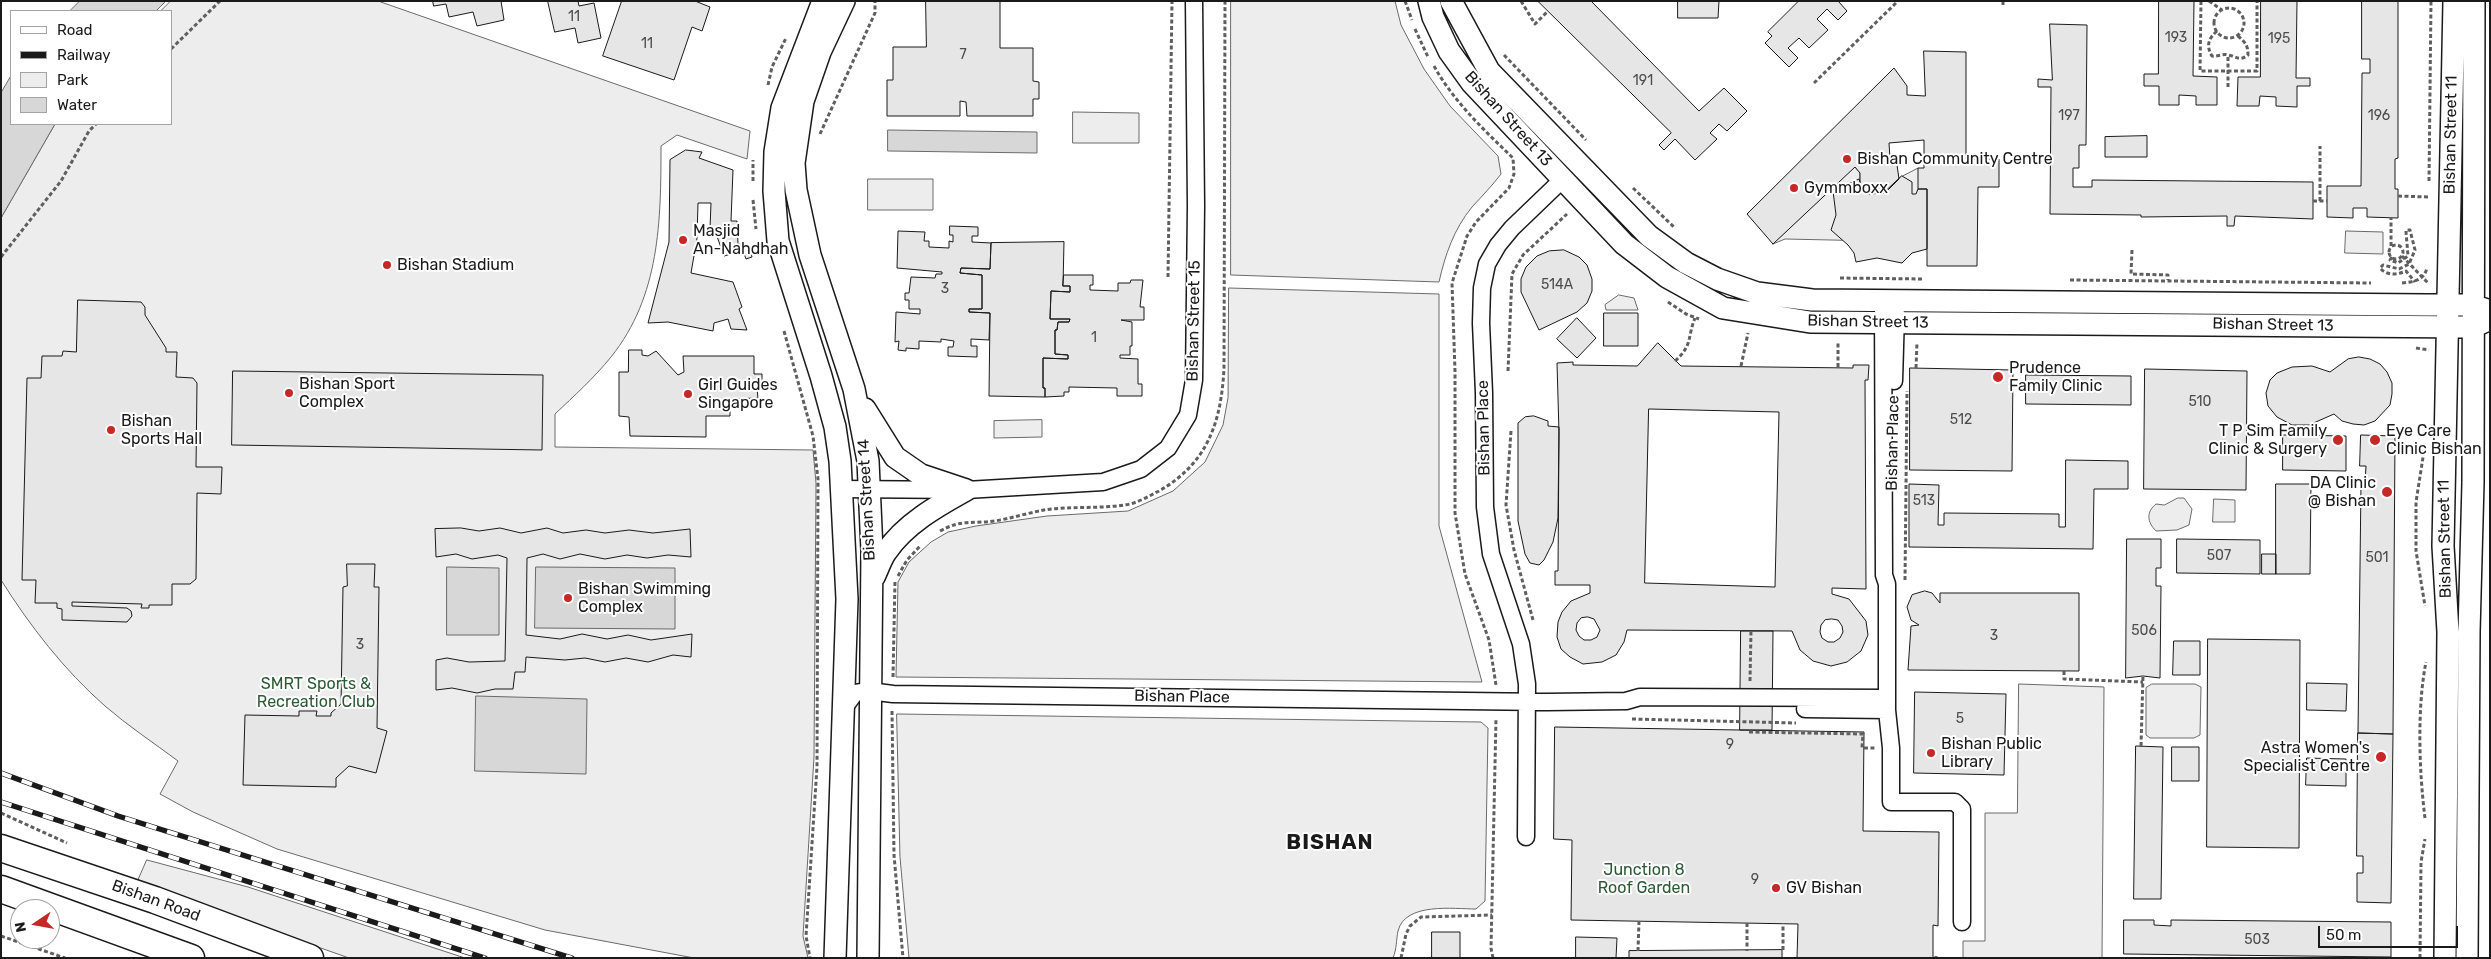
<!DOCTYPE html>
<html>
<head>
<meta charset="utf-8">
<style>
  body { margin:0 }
  #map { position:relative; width:2491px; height:959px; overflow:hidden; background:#fff; font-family:Rubik,sans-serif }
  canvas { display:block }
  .frame { position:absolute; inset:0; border:2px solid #1a1a1a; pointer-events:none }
  .legend { position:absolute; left:10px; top:10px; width:162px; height:115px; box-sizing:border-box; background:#fff; border:1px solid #a3a3a3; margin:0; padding:6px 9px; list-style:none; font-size:15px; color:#1a1a1a }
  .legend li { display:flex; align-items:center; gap:10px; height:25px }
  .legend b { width:25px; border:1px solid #a3a3a3 }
  .north { position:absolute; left:10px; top:899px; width:50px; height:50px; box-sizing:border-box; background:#fff; border:1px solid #a3a3a3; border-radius:50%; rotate:258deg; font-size:14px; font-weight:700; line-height:20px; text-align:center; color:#1a1a1a }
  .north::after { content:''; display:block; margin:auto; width:18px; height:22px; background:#c62828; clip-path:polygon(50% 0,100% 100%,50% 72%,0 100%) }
  .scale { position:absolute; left:2318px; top:926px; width:140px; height:22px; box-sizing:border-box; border:2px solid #1a1a1a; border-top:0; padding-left:6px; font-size:15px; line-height:18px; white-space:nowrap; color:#1a1a1a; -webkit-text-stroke:4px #fff; paint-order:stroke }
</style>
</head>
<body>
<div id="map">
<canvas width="2491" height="959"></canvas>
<div class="frame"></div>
<ul class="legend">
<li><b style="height:6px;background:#fff"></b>Road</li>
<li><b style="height:6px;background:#1a1a1a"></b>Railway</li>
<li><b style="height:14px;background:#ededed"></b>Park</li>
<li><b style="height:14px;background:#d7d7d7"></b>Water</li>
</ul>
<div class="north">N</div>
<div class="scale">50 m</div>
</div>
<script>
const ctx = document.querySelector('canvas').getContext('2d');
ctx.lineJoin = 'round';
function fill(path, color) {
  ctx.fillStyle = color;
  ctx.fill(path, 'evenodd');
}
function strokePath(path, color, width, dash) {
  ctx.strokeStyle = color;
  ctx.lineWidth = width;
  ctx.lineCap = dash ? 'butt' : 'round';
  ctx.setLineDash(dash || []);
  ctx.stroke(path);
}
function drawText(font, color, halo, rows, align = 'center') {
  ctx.font = font + ' Rubik,sans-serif';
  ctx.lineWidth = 4;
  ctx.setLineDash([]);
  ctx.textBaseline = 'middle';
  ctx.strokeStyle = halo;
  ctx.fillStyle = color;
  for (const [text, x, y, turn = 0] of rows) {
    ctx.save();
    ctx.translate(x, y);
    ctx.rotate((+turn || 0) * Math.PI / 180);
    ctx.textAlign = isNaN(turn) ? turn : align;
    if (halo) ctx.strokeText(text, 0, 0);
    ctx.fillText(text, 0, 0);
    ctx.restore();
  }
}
const green = new Path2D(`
  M171,1H378L750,131L747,159L677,135L661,146C661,221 660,296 611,357C594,378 574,396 555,414V447L813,450L816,483L814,757L803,936L808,958H694L545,930L277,849L193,812L160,794L178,761C154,743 128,726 105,706C64,670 30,626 1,580V218L55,124H171V11H161Z
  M1231,1H1395L1401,25L1424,69L1450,106L1498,156L1501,174C1492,186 1482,196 1472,207C1454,229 1445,255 1439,282L1231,275Z
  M1073,112L1139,113V143H1073Z
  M1855,167L1860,173V186L1868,194L1918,168L1927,189L1877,241L1785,239L1773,244Z
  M868,179H933V210H868Z
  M2346,231L2383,232V254L2345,253Z
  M1229,288L1439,294V526L1482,682L896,677L898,582L909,562L931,542L948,532L976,526L1047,516L1128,511L1173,491L1205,462L1223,425L1228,398Z
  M1619,295L1634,298L1638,310H1606L1605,305Z
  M1042,420V437L994,438V421Z
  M2178,498H2184L2192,509L2189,525L2177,530L2156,531C2147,522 2146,512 2156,504L2164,505Z
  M2214,499L2235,500V522H2213Z
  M2019,684L2104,687L2102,958H1963V941H1985V813H2017Z
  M2152,684H2195L2201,687L2200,735L2194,738H2150L2146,735V688Z
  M897,714L1481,722L1488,728L1485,901L1476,909C1454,909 1405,902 1398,931C1396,941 1397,948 1393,958H909L900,857Z
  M147,860L248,887L465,958H349L137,883Z`);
fill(green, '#ededed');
strokePath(green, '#6a6a6a', 1);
const water = new Path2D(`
  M80,1H166L156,11H70Z
  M11,76V124H55L1,218V93Z
  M888,130L1037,132V153L888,151Z
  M447,567L499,568V635H447Z
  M536,567L675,568V629L535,628Z
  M476,696L587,699L586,774L475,771Z`);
fill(water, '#d7d7d7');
strokePath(water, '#6a6a6a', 1);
const building = new Path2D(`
  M433,1H501L504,20L477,26L473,12L449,17L446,4L434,6Z
  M548,1H578L579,6L594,3L601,38L578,43L575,28L555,32Z
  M622,1H695L710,7L702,31L692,27L674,80L603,56Z
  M926,1H1000V48H1033V81L1039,82V99H1033V116H967L966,102L960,101V116H887V80H893V47H926Z
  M1538,1H1591L1699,111L1724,88L1747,111L1727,131L1719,124L1710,133L1717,139L1695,160L1675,139L1664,150L1659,145L1671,133Z
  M1678,1H1719L1718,18H1678Z
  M1799,1H1838L1847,11L1838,20L1827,9L1817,19L1828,30L1809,48L1799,38L1788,48L1798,58L1789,67L1765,43L1772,36L1768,32Z
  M2159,1H2194L2193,76L2217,77V105H2196V96L2179,95V105H2159V86H2144V74H2158Z
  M2261,1H2297L2296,78H2310V86H2297V107L2276,106V97L2260,96L2259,106H2237L2238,77H2260Z
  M2362,1H2398V158L2395,159V189H2398V218L2367,217V208H2353V218L2327,217V186H2361L2362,73H2370V59H2362Z
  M2050,24L2087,25L2086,145H2079V168H2073V187H2092V180L2313,182V219L2235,216L2234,226H2227V216L2141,217V215L2050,214L2051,87H2038V79L2052,80Z
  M1924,51L1966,52V159H1999V187H1978L1977,266H1927V189H1918V168H1924V140L1889,143L1890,158L1897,165L1899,179L1889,189L1883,193L1869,194L1860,186V173L1855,167L1773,244L1747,214L1894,68L1907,86V95L1925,96Z
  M2147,136V157H2105V137Z
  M686,150L702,152L699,158L733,170L731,221H737L738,244L749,245L752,257L746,259L743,251L724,256L714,228H710L711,203H698L697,238L691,273L733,282L742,307L739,309L747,330L731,329L728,319L714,323L713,331L668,322L648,323L669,242L670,160Z
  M1902,176L1912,182V194H1916L1918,189H1927V249L1912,253L1902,263L1877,258L1856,262L1854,253L1848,245L1831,230L1836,215L1833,191L1859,179L1863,191L1869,194L1883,193Z
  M950,226L978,227V236H972V242L991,243L990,269L961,268L960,273L982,275V309H969V312L990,313L989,340L971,339V346H977V357L948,356V347H953L954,341L941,339V342L919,341V349L906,348V351L898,350L899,341L895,342L896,312L920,314V309H909V300H905V293H909L911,277L935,278L936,274H942V272L897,268L898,231L925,232L924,241H929V247L949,248V241L953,242V235H950Z
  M1064,242L1063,286H1070V292L1051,291L1050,319H1070L1069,322H1058L1057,330H1055V354L1068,355V359L1043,358V388H1045V397L989,396L990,313L969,312V309H982V275L960,273L961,268L990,269L991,243Z
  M1564,250L1579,257L1587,265L1592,279V291L1587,303L1577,312L1539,330L1521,292V279L1526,267L1537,256L1549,251Z
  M1064,275H1093V285H1090V290L1118,291V283H1130L1131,280H1143L1140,307H1144V320H1121L1132,322V346H1130V355H1120V358L1138,359V384H1142V396H1117V388L1069,387V392H1064V396L1045,397V388H1043V358L1068,359V355L1055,354V330H1057L1058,322H1069L1070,319H1050L1051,291L1070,292V286H1063Z
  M78,300L141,302L145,307V315L166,348V352H177L176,377L193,378L197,383L196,467H222L221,494L197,493L196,579L190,584H172V605H149V608H141L142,604L72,602V606L127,608L131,611L132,616L127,622L62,620V609L57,608V603H35L36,580H22L27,378H41L42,356H62L63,351L76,352Z
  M1604,313H1638V346H1604Z
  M1577,318L1596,338L1577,358L1557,339Z
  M1658,343L1681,366L1853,368V365H1869L1868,380H1865L1866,589L1832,588V594L1849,599L1866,621L1868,635L1861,651L1847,662L1831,666L1813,661L1800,650L1792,631L1627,630L1624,642L1616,655L1602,662L1583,664L1570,657L1561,649L1557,637L1558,622L1562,612L1571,601L1590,593V585H1555V571H1558L1559,433L1557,363L1573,362V365L1637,366ZM1649,409L1779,412L1775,587L1645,583ZM1588,617L1594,619L1600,630L1597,637L1591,640H1584L1579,636L1576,630L1577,623L1581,618ZM1832,619L1838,620L1842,626L1843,632L1840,638L1834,642H1828L1822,638L1820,632L1821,625L1825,620Z
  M629,350H642V355L648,356L656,351L678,375L684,372L683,356H754V374H762V388L757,389L758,398L730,399V416H706V437L630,436L629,417L619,416V372H628Z
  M2359,357L2370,359L2380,364L2387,372L2392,383V394L2390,405L2375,421L2364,425L2353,424L2342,421L2334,414L2309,425H2292L2277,417L2268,406L2266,393L2270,380L2277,373L2292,367L2312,366L2330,372L2348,359Z
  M1910,368L2013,370L2012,471L1910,470Z
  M2145,369L2247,371L2246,490L2144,489Z
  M233,371L543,375L542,450L232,445Z
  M2026,375L2131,376V405L2026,404Z
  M1534,416L1548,421V426L1559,427L1558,518L1553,542L1544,560L1539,565L1530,563L1525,554L1518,521V423L1525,417Z
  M2283,435L2346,436V471L2283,470Z
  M2361,435L2395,436L2393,734L2358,733L2361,483H2365L2366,466H2360Z
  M2066,460L2128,461V489H2094L2093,549L1909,547V484L1939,485L1938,525H1944V513L2059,514V527H2065Z
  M2276,484H2311L2310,574H2276Z
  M461,528L479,531L500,528L521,533L547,528L563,533L586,530L605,533L629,530L653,533L690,529L691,557L668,555L647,558L627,555L605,559L580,554L560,559L543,554L527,558L526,635L560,639L582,634L607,639L628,635L651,640L692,634L691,657L673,655L648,662L626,658L605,662L585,658L565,660L526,657L525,672H515L513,689H495L477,693L452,688L436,690V660L447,658L469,662L505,661L507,558L498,555L472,559L456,554L436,557L435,529Z
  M2127,539H2161V568H2156V586H2161L2160,678L2143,676L2126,678Z
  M2177,539L2260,540V574L2177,573Z
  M2262,554H2276V574H2262Z
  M347,564H375L374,587H379L377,728L387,731L376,773L349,766L336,778V787L243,785L245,715L299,716V711H317L316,716H331V713L341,704L343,587L347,586Z
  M1925,591L1932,593L1940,603V593H2079V671L1908,670L1911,626L1919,625L1911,620L1907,607L1912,595Z
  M1741,631H1773L1772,730H1740Z
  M2208,639L2300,640L2299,848L2207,847Z
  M2174,641H2200V675H2173Z
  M2307,683L2347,684L2346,711L2307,710Z
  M1915,692L2006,694L2004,775L1914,773Z
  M1555,727L1864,732L1863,831L1939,832L1938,926L1933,925V958H1797L1798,924L1571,920L1572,840L1554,839Z
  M2358,733L2393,734L2391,903L2357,902V873H2363V856H2357Z
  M2136,746L2163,747L2161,899H2134Z
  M2172,747H2199V781H2172Z
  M2307,758L2346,759V786L2306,785Z
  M2124,920H2154V925L2171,926V920L2391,922V957L2124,954Z
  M1432,932H1460V958H1432Z
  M1576,937L1617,938L1616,958H1576Z
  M1782,950V958H1629V951Z`);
fill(building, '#e6e6e6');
strokePath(building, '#1a1a1a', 1);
const minor = new Path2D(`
  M1883,301L1884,575L1887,584V710L1891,748V802H1955L1962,809V922
  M1894,381L1896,313
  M840,489L966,490L1103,482L1141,469L1168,448L1188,415L1194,380L1196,206L1194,1
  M844,708L855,693L869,691L893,694L1547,702L1626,701L1640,697L1887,698
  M1805,709L1887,710
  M1526,837L1527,684L1521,644L1491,554L1485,507L1484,393L1481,323L1482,288L1487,264L1498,245L1512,228L1563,179`);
const tertiary = new Path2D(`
  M823,1L782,108L775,152L774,191L778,241L821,376L835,427L840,461L847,599L835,958
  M844,1L820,52L803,101L794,163L796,190L810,255L854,389L868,461L872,551L868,958
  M1429,1L1433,17L1449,51L1472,83L1624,244L1667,277L1723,308L1810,322L2473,327L2490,319
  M1451,1L1489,71L1649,236L1686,263L1717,279L1757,293L1812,300L2427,305H2472L2490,311
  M865,409L895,457L921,475L966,490
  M874,577C878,569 881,559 886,552C905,524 937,506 966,490
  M2445,958L2448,632L2443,546L2454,1
  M2467,958L2469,632L2473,483L2474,1`);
const primary = new Path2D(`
  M1,848L155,900L310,958
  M1,889L191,958`);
strokePath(minor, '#1a1a1a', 19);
strokePath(tertiary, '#1a1a1a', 24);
strokePath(primary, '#1a1a1a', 29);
strokePath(new Path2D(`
  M1405,1L1412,20
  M1521,1L1535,24L1548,11
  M2003,1V5
  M2201,1L2200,71H2257V1
  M2209,1L2222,10
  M2214 23a15 15 0 1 1 30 0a15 15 0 1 1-30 0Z
  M1415,29L1428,57
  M2217,31C2208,39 2206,46 2212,56C2218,57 2223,53 2228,55C2237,56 2239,62 2248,55C2248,45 2245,42 2238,36
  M171,49L220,1
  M1504,55L1586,140
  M1434,66C1454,102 1484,130 1513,158L1514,174L1509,188L1476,222L1467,236L1452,283L1455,371V513L1465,574L1489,640L1496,685
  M1814,83L1898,1
  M768,85L772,67L786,38
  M2228,87V55
  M820,134L875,13V1
  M753,181V160
  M2429,181L2431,1
  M1633,188L1675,228
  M2398,196L2428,197
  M753,200L756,229
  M2313,201H2327
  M2320,201V146
  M2389 252a7 7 0 1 1 14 0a7 7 0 1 1-14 0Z
  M2391,246V217
  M2132,250L2131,274L2168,275V280
  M2402,256L2428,283
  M1,257L61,181L89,131L96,124
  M2392,257L2390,260L2398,263L2408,256L2406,232V230H2410L2415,250L2409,264L2399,269L2383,265L2380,268C2387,276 2397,275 2406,271L2415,282
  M1168,277L1172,1
  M1840,278L1923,279
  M2070,280L2371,283
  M2402,283C2414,282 2425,280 2427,267
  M1668,302L1686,314L1699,319
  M784,331L813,436L818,479L817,767L806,936L810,958
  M2416,348L2429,350
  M1675,361C1693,345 1687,338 1695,318
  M1741,366L1748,333
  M1838,367V341
  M1916,368L1917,342
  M1508,371L1512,274L1523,255L1567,214
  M1511,431L1506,505L1514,550L1533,620
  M2424,451L2416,502V551L2425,606
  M940,531C962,519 972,524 995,521C1012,518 1028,513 1044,510C1070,506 1098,509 1124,505C1136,504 1149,496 1159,491C1208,463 1221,422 1224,369L1225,1
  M898,576L907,560L921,545
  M1905,580L1907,391
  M2064,671V679L2143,682
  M893,677L895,581
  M1750,681L1751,630
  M892,711L894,855L903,958
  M1632,719L1796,723
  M1749,732L1863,734L1862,748H1875
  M2141,746L2143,676
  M1,813L67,843
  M2425,818C2419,771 2417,707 2426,662
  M1747,923V951
  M1,936L65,958
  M1783,950V923
  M1638,951L1639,921
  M1936,956V958
  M1401,958L1406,934L1410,926L1421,917L1492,915
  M1493,958L1491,948L1496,719
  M2420,958L2421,862L2425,839`), '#5f5f5f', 3, [4, 2.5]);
strokePath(minor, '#fff', 16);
strokePath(tertiary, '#fff', 21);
strokePath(primary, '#fff', 26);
const rail = new Path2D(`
  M1,773L118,816L572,958
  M1,802L485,958`);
strokePath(rail, '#1a1a1a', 5.5);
strokePath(rail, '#fff', 4, [11]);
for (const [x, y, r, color] of [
  [1847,159,5,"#c62828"],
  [1794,188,5,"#c62828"],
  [683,240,5,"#c62828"],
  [387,265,5,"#c62828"],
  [1998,377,6,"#c62828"],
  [289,393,5,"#c62828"],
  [688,394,5,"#c62828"],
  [111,430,5,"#c62828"],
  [2338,440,6,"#c62828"],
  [2375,440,6,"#c62828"],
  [2387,492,6,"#c62828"],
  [568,598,5,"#c62828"],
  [1931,753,5,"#c62828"],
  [2381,757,6,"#c62828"],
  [1776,888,5,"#c62828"]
]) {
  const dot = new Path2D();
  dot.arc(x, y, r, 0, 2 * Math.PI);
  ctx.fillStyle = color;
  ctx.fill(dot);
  strokePath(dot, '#fff', 2);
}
drawText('14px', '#4d4d4d', null, [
  ["11",574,17],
  ["193",2176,38],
  ["195",2279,39],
  ["11",647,44],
  ["7",963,55],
  ["191",1643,81],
  ["197",2069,116],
  ["196",2379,116],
  ["514A",1557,285],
  ["3",945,289],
  ["1",1094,338],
  ["510",2200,402],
  ["512",1961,420],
  ["513",1924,501],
  ["507",2219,556],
  ["501",2377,558],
  ["506",2144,631],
  ["3",1994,636],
  ["3",360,645],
  ["5",1960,719],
  ["9",1730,745],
  ["9",1755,880],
  ["503",2257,940]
]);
drawText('16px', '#1a1a1a', '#fff', [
  ["Bishan Street 13",1508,119,48],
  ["Bishan Street 11",2451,135,-89],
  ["Bishan Street 15",1194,321,-89],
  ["Bishan Street 13",1868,322,1],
  ["Bishan Street 13",2273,325,1],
  ["Bishan Place",1484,428,-91],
  ["Bishan Place",1893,443,-89],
  ["Bishan Street 14",867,500,-93],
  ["Bishan Street 11",2445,539,-91],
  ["Bishan Place",1182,697,1],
  ["Bishan Road",156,901,20]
]);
drawText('16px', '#1a1a1a', '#fff', [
  ["Bishan Community Centre",1857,159],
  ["Gymmboxx",1804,188],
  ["Masjid",693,231],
  ["An-Nahdhah",693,249],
  ["Bishan Stadium",397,265],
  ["Prudence",2009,368],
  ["Family Clinic",2009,386],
  ["Bishan Sport",299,384],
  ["Complex",299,402],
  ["Girl Guides",698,385],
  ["Singapore",698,403],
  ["Bishan",121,421],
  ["Sports Hall",121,439],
  ["T P Sim Family",2327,431,"right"],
  ["Clinic & Surgery",2327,449,"right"],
  ["Eye Care",2386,431],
  ["Clinic Bishan",2386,449],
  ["DA Clinic",2376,483,"right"],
  ["@ Bishan",2376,501,"right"],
  ["Bishan Swimming",578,589],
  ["Complex",578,607],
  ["Bishan Public",1941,744],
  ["Library",1941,762],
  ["Astra Women's",2370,748,"right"],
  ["Specialist Centre",2370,766,"right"],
  ["GV Bishan",1786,888]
], 'left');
drawText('16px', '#2b5a34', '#fff', [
  ["SMRT Sports &",316,684],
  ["Recreation Club",316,702],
  ["Junction 8",1644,870],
  ["Roof Garden",1644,888]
]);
ctx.letterSpacing = '1px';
drawText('bold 21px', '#1a1a1a', '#fff', [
  ["BISHAN",1330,843]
]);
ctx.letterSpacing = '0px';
</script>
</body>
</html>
